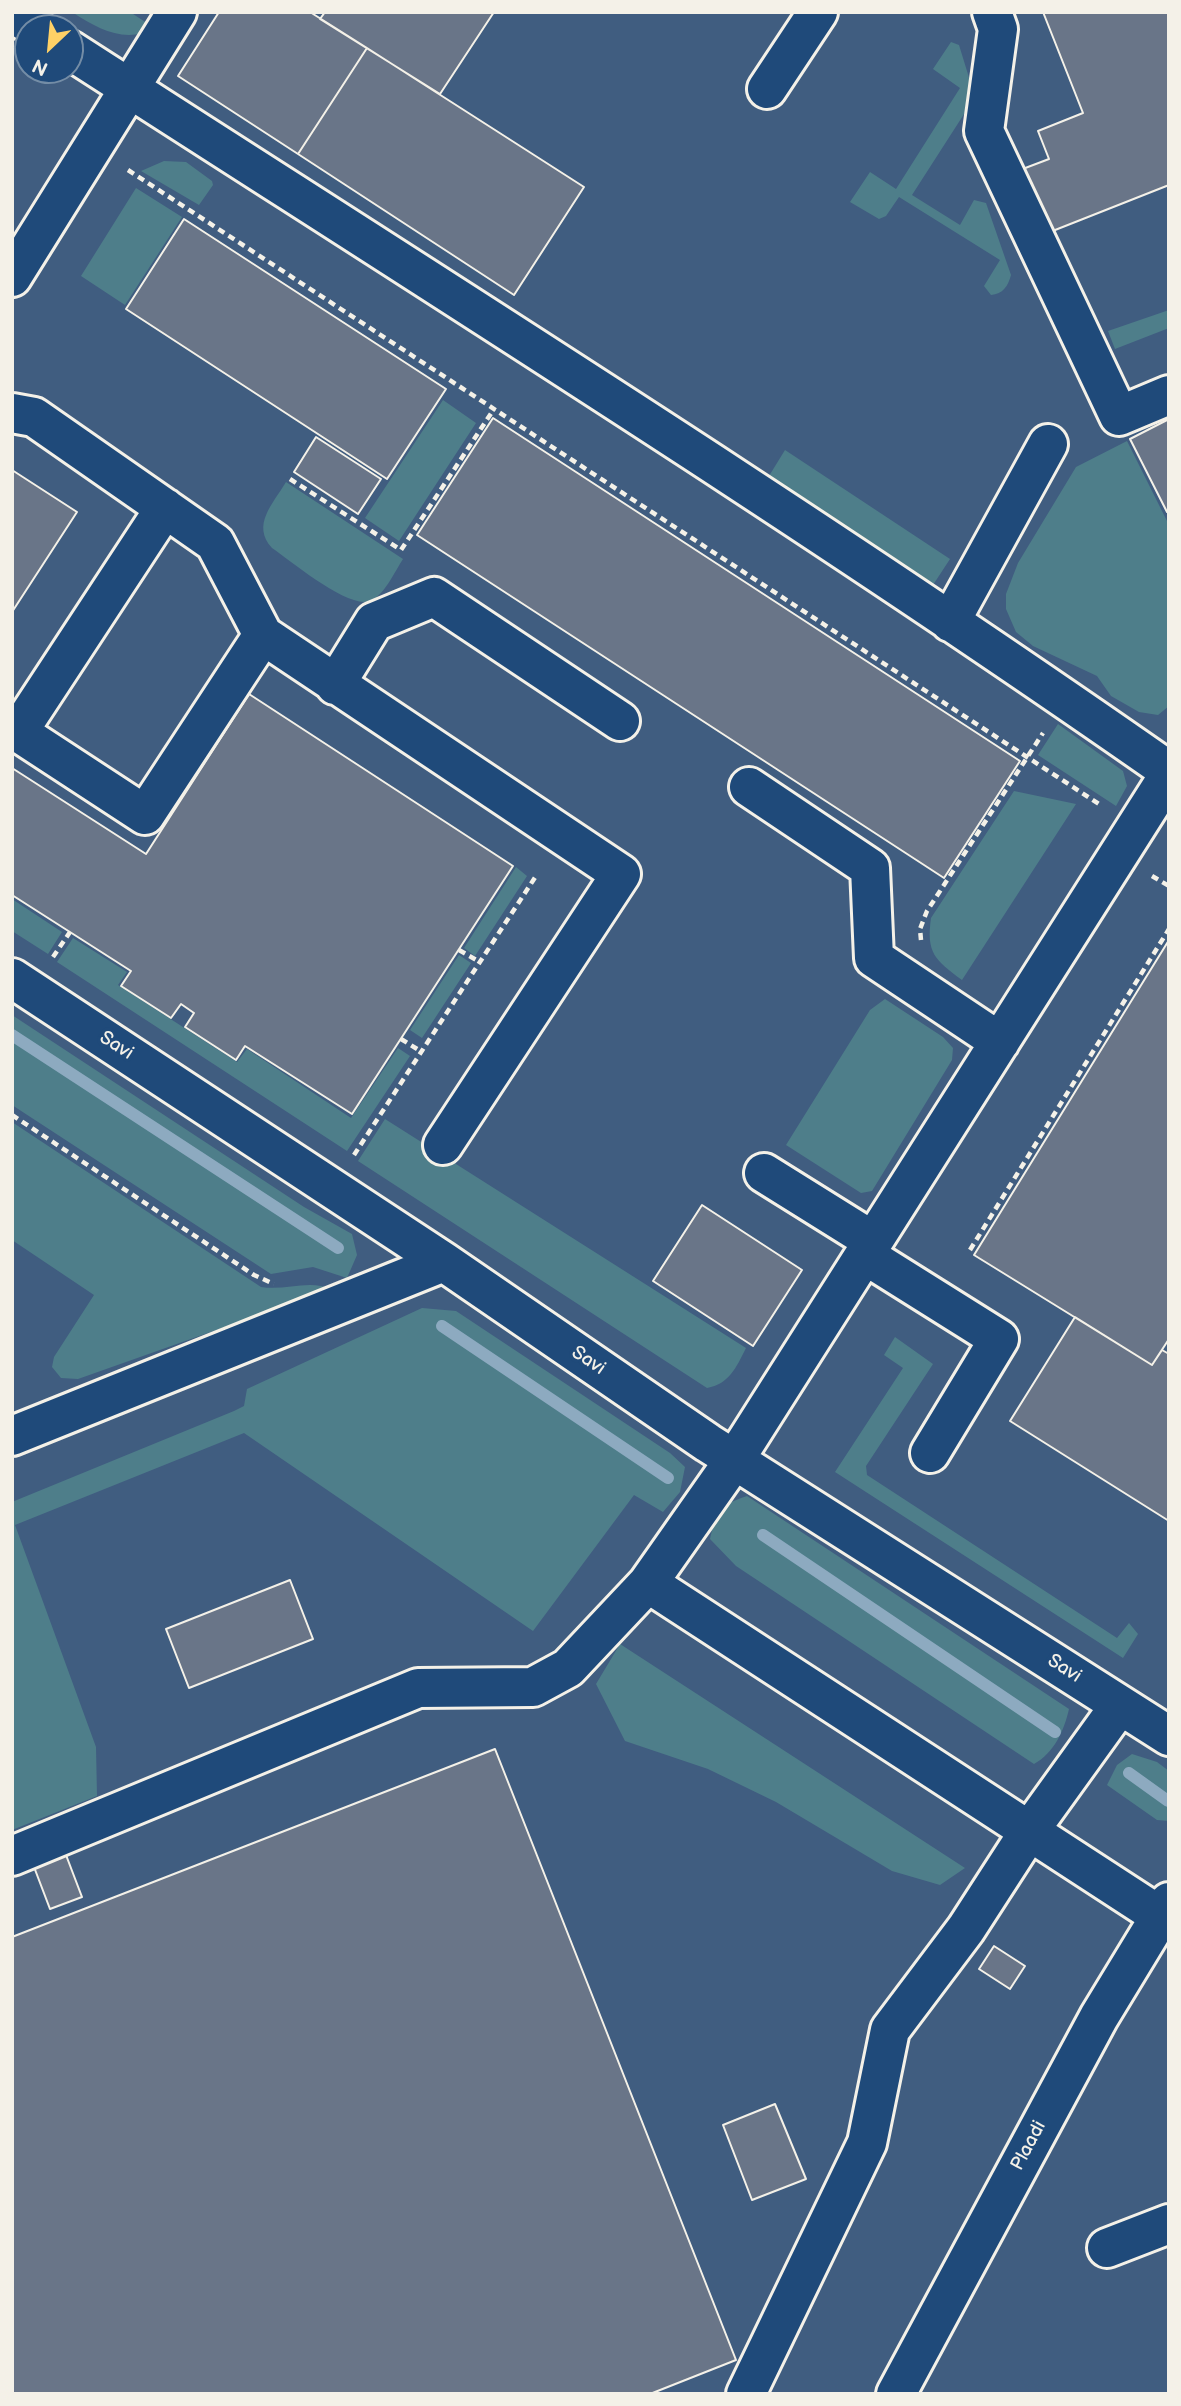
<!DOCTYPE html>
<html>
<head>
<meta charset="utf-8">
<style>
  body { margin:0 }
  #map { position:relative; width:1181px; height:2406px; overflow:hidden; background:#2e537d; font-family:"Balsamiq Sans",sans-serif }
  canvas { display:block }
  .frame { position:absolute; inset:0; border:14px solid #f4f1e8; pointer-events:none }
  .north { position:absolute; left:14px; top:14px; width:70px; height:70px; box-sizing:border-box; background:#1f4a7a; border:2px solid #748da6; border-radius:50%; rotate:206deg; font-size:19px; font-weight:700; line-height:28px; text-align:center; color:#f4f1e8 }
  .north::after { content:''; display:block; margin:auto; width:24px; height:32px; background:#ffd166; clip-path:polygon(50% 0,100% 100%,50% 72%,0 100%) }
</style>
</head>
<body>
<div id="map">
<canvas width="1181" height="2406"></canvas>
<div class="frame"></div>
<div class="north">N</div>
</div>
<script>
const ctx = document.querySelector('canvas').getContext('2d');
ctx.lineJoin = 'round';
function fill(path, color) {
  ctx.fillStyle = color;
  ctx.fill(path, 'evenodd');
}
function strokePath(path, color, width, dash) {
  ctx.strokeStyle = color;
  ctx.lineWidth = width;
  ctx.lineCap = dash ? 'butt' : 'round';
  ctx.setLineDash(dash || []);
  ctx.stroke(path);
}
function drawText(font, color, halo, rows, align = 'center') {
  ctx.font = font + ' "Balsamiq Sans",sans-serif';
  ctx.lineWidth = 7;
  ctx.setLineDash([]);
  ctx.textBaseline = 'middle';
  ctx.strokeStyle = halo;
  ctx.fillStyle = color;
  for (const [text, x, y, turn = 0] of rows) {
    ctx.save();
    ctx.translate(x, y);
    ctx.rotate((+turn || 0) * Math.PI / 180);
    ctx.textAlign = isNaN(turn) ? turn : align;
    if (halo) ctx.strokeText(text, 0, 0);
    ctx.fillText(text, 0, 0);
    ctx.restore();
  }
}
fill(new Path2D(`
  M12,12H1169V2394H12ZM28,28H70V70H28Z`), '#405d80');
fill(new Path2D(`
  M72,12H130L156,29C123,43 100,30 72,12Z
  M951,42L959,45L975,97L912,195L960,225L974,200L986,203L1011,275C1008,286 1003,294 991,295L984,286L1000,260L899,197L886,216L879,219L850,202L870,172L896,189L960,88L933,69Z
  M164,161L186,162L212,181L213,185L199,205L141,171Z
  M136,188L182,217L125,305L81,276Z
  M1169,310V328L1115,349L1108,331Z
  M443,400L476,423L399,541L365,518Z
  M1127,441L1169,525V706L1158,715L1139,712L1111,696L1097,676L1033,646L1016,632L1006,609V594L1018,563L1076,467Z
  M785,450L950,559L933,585L769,476Z
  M286,482L403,559C395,571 384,596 370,601C348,609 291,561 272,548C251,525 273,504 286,482Z
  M1058,724L1123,771L1127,786L1116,806L1038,755Z
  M1014,791L1076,804L962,980C935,960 926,953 931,918Z
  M516,867L527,876L475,956L464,948Z
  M12,899L62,932L48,954L12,931Z
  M73,938L127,972L118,985L237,1062L247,1049L351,1118L398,1048L410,1056L347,1151L57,962Z
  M459,955L471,963L422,1038L410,1030Z
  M885,999L943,1037L953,1048L952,1060L872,1191L861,1193L786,1145L870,1010Z
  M12,1015L304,1207L352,1234L357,1255L347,1278L313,1267L271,1274L12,1105Z
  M385,1119L746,1348C736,1368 729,1384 707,1388L358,1161Z
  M12,1122L261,1287C286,1291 308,1279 332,1289L78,1379L61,1378L52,1367L54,1357L94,1295L12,1240Z
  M422,1308L456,1311L670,1453L685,1467L680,1492L663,1512L634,1495L533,1631L244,1433L15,1525L96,1747L97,1796L12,1830V1502L234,1411L244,1406L247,1389Z
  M895,1337L933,1364L866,1466L867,1475L1117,1638L1129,1623L1138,1634L1123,1658L835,1472L903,1368L884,1355Z
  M747,1496L1069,1709C1064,1731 1054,1753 1034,1764L736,1566L710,1539C717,1510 718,1506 747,1496Z
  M620,1644L965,1868L940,1885L892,1871L776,1802L708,1769L625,1741L596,1684Z
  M1132,1754L1157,1762L1169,1771V1821L1157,1820L1107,1785L1117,1765Z`), '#4e7e8a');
strokePath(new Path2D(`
  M12,1035L338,1248
  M442,1326L668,1478
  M763,1535L1055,1732
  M1129,1773L1168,1801`), '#8daac0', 12);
const building = new Path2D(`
  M219,12H310L367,48L298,154L178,76Z
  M325,12H494L440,94L320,19Z
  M1043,12H1169V185L1045,234L1020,170L1049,159L1038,131L1083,113Z
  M367,48L584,187L514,295L298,154Z
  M184,219L446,389L387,479L126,309Z
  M493,418L1020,761L944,878L417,535Z
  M1169,419V511L1167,512L1130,439Z
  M316,437L381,479L358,514L294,472Z
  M12,470L77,512L12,612Z
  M249,694L513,866L352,1114L245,1046L236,1060L185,1027L194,1013L181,1004L171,1018L121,986L131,971L12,895V768L146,854Z
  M1169,940V1339L1152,1365L974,1255Z
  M702,1205L802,1270L753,1346L653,1281Z
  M1075,1317L1152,1365L1162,1350L1169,1354V1521L1010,1421Z
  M290,1580L313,1639L189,1688L166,1629Z
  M495,1749L736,2360L650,2394H12V1937Z
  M66,1855L82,1897L50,1909L34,1867Z
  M994,1946L1025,1966L1010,1989L979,1969Z
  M775,2104L806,2179L752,2200L723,2125Z`);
fill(building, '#697588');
strokePath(building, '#f4f1e8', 2);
const minor = new Path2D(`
  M992,12L998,29L984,131L1119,416L1169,395
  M12,13L36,28
  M70,50C438,287 810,520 1169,771
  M767,89L818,12
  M12,277L177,12
  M12,413L34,417L215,543L263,635L621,874L443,1145
  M165,508L18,732L145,815L263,635
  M950,622L1048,444
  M335,685L374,622L434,597L620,721
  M749,787L870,868L874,958L1000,1042
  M12,978L444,1262L708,1443L1169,1736
  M764,1173L873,1241
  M865,1255L999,1339L930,1453
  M12,1436L444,1262
  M12,1856L418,1688L533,1687L568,1668L648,1583
  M1160,1916L648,1583L735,1459L1169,775
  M1107,2248L1169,2224
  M746,2394L867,2143L890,2030L966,1929L1030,1830L1120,1705
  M896,2394L1099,2017L1169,1902`);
strokePath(minor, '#f4f1e8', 44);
strokePath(new Path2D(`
  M128,170L1102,806
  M290,479L401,550L494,409
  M1152,876L1169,886
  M921,940L920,929L927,911L1043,733
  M459,950L480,962
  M53,957L70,932
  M401,1039L422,1052
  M12,1115L254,1275L274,1284
  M354,1155L536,876
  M970,1250L1169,929`), '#f4f1e8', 4.5, [7, 5]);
strokePath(minor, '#1f4a7a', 38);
drawText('19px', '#f4f1e8', '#1f4a7a', [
  ["Savi",116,1046,33],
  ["Savi",588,1361,34],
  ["Savi",1064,1669,33],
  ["Plaadi",1029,2146,-62]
]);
</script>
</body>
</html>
